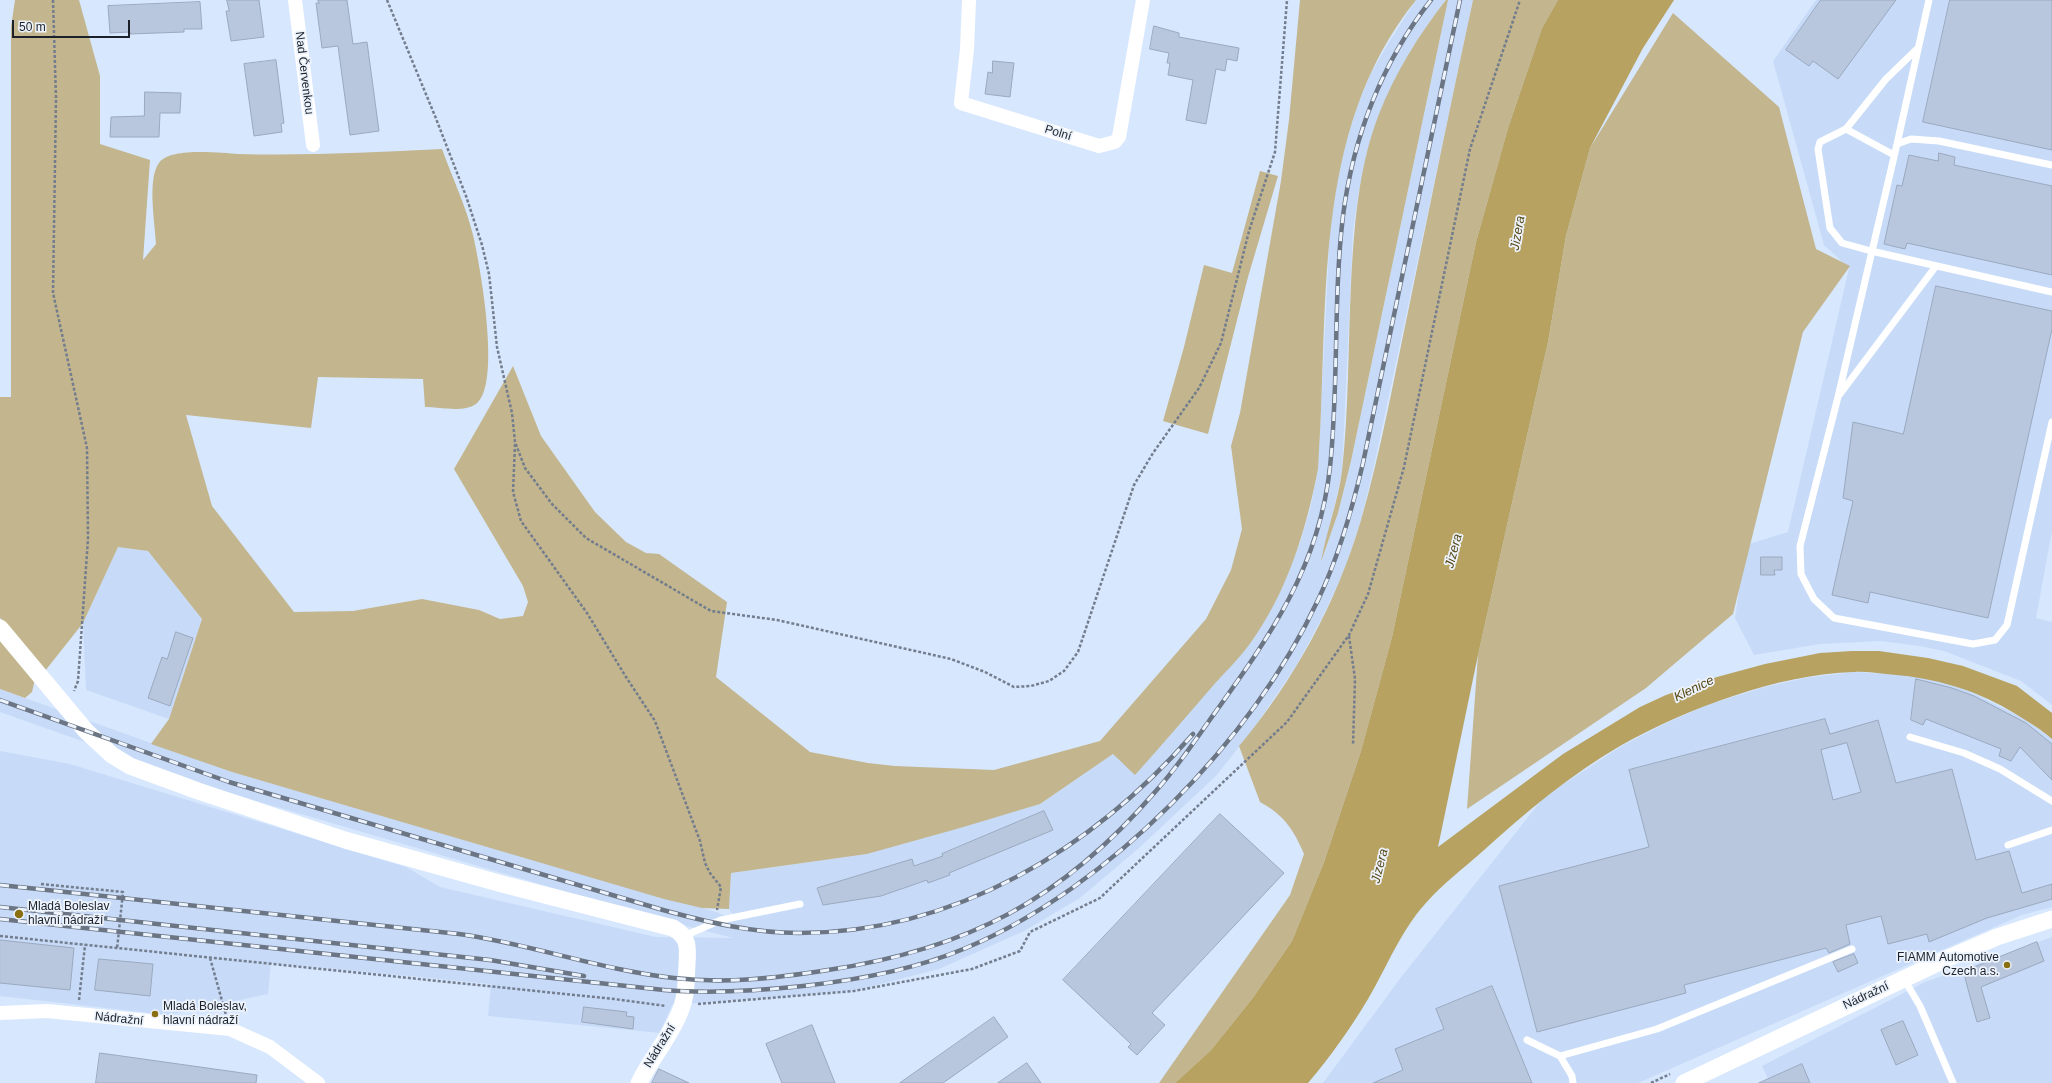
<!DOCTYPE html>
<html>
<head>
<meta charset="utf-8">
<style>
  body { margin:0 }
  #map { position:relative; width:2052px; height:1083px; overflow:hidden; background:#d7e7fe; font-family:Arial,sans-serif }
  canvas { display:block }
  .scale { position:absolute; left:12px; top:20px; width:118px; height:18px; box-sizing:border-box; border:2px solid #1b2029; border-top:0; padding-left:5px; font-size:12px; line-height:14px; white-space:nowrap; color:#1b2029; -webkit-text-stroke:3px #edf3fc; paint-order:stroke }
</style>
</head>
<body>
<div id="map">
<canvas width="2052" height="1083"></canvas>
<div class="scale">50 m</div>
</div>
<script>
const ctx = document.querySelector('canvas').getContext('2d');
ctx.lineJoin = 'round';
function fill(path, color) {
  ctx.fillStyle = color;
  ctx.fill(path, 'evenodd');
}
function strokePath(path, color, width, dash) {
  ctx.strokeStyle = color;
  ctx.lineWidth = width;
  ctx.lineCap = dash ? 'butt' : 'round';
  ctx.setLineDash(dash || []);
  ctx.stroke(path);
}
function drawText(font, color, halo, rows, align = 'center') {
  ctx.font = font + ' Arial,sans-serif';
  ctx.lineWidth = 3.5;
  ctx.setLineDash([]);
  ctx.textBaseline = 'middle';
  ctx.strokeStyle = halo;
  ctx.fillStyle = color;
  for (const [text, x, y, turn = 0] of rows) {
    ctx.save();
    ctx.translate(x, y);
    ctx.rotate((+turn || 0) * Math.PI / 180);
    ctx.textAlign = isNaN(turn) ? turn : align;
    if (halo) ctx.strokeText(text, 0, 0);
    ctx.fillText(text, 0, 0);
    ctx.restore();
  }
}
fill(new Path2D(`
  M1416,0H1446L1430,21L1409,53L1359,190L1353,231L1342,472L1322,560L1338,513L1351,461L1448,0H1473L1374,466L1361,520L1344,571L1322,618L1296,666L1254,728L1216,776L1139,848L1080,898L1024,931L939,969L857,990L672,1005L660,1033L488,1016L491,984L271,963L268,994L168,1015L0,996V751L70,764L406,867L440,887L656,937L733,938L659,919L226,792L0,712V689L232,772L716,912L737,920L729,909L731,873L867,854L1040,804L1113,754L1270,610L1287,576L1301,540L1311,505L1318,469L1330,229L1336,186L1345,146L1357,107L1371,73L1389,42Z
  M1816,0H2052V531L2036,618L2052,622V705L2021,681L1944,651L1919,646L1881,641L1820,644L1754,655L1735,618L1746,545L1788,532L1849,268L1824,245L1773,61Z
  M118,547L148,551L202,619L169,719L86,690L83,623Z
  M1854,672L1906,675L1936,680L1967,690L2023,718L2052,739V907L2022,915L1638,1083H1323L1402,976L1544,797L1620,747L1660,726L1707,705L1765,687L1805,678Z
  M2052,937V1083H1770L1762,1066L1925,982Z`), '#c7dbf8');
fill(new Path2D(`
  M15,0H79L100,76V144L150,160L143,260L156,244C155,223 147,179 159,163C170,147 220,153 238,154C306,156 374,152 442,149C452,177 466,206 473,235C480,265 502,385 476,404C463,413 439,407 425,407L423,379L318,377L311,428L186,415L212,506L294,612L353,611L422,599L479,610L500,619L523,616L528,602L523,586L454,469L513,366L541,436L595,512L626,542L646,553L659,554L727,602L716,677L810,752L868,763L895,766L994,770L1100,741L1206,619L1231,570L1242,529L1231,446L1240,413L1281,181L1289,120L1300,0H1416C1309,133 1330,309 1318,469C1306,531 1287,593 1249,645C1238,660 1223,674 1211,688C1186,717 1161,746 1135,775L1113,754L1040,804L960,828L867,854L731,873L729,909L702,908L664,899L232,772L151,744L169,719L202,619L148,551L118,547L83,623L45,671L8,625L0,618V397H11V27Z
  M1446,0H1448L1351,461L1338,513L1321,562C1326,532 1338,502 1342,471C1349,409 1348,346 1351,284C1354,227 1358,168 1379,114C1395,73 1419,34 1446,0Z
  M1473,0H1558L1542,28L1508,128L1476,242L1392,637L1361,751L1324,862L1292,941L1252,999L1211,1050L1175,1083H1159L1290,895L1304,854C1294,830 1284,815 1260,802L1239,746C1294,681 1337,602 1361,520C1381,451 1394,378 1409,307C1430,205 1451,102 1473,0Z
  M1673,13L1779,107L1816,249L1850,266L1803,332L1733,614L1646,688L1467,809L1478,655L1548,342L1566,236L1590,148Z
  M1260,171L1278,176L1248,277L1208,434L1163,421L1184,347L1204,265L1232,273Z
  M0,636L35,679L32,692L25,698L0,689Z`), '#c3b58d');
fill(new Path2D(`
  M1558,0H1674L1643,48L1590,148L1566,236L1548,342L1478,655L1438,847L1563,754L1640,707L1666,695L1717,677L1765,664L1820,653L1852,651H1879L1928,658L1963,666L2017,686L2052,713V739C2037,726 2019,716 2002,706C1965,686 1927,677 1886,674C1875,673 1864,671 1854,672C1778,674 1686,709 1620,746C1570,775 1526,812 1483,851C1464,868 1442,884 1425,904C1400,932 1387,967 1368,999C1350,1029 1330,1057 1308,1083H1175L1211,1050L1252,999L1292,941L1324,862L1361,751L1392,637L1476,242L1508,128L1542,28Z`), '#b7a261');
const building = new Path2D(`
  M227,0H259L264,37L231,41L226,11H229Z
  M318,0H347L353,44L367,42L379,131L350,135L338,46L322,48L316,3H319Z
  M1821,0H1896L1838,79L1813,61L1809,66L1786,50Z
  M1950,0H2052V150L1923,122Z
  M200,2L202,29H184V32L130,34V32L110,33L108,6Z
  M1154,26L1179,33V37L1239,48L1237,61L1227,59L1225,71L1216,69L1206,124L1186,120L1193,80L1168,75L1170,63H1167L1169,53L1150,49Z
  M276,60L284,123L281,124L282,132L254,136L244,64Z
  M993,61L1014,63L1010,97L985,94L988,72L992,73Z
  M145,92L181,93L180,113H160L159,137H110L111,117L144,116Z
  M1939,153L1955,157L1954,165L2052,186V275L1907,243L1905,249L1884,244L1897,185L1902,186L1909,155L1938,161Z
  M1936,286L2052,311V329L1988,618L1870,592L1868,603L1832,595L1853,501L1843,498L1853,422L1903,434Z
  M1761,557H1782V570H1774L1775,575H1761Z
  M176,632L193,638L170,706L148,698L162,657L167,659Z
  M1916,679L1952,688L1974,696L2026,723L2052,744V780L2020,747L2011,761L1999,756L2001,749L1926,719L1923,725L1911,720Z
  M1825,719L1830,734L1878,720L1896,783L1952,769L1976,860L2009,851L2022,893L2052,884V899L1987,918L1929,942L1927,934L1888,944L1881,916L1846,925L1850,944L1829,953L1826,948L1684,985L1686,993L1537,1032L1499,886L1649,847L1629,770ZM1847,743L1861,792L1833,800L1821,750Z
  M1044,811L1053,830L949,873L950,875L928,883L927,880L881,896L823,905L817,888L912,859L914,866L943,856L942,854Z
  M1220,814L1284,873L1152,1013L1165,1025L1137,1055L1128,1047L1131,1044L1063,980Z
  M0,940L74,948L70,990L0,983Z
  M2037,942L2044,961L1981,987L1990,1018L1977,1022L1965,978L1970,969Z
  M1854,954L1858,963L1838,972L1833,962Z
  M99,959L153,964L150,996L95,990Z
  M1492,986L1532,1083H1373L1403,1070L1395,1049L1444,1029L1436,1009Z
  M584,1007L627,1012L626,1016L634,1017L633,1029L582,1022Z
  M994,1017L1008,1037L943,1083H900Z
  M1903,1021L1918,1055L1896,1065L1881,1030Z
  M812,1025L835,1083H782L766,1044Z
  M100,1053L257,1075L256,1083H96Z
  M1027,1063L1041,1083H998Z
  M1802,1064L1810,1083H1759Z
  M659,1069L689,1083H652Z`);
fill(building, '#b8c7dd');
strokePath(building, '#9aa9bf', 1);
strokePath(new Path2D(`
  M53,0L56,98L53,293L87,448L88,539L78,681L74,691
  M387,0L435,116L466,196L482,245L489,274L497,347L512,413L515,442L525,468L552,504L586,538L711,611L777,620L951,659L985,672L1014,687L1031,686L1049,681L1064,671L1078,652L1134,485L1153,453L1199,388L1221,343L1249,231L1275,152L1287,0
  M515,444L513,492L521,521L587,613L626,677L655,721L700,841L705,863L710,873L721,887L717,910
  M1349,636L1355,679L1353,745
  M41,884L123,892L117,949
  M0,936L614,999L666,1006
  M210,958L226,1015
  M79,1000L85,945
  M698,1004L854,991L972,969L1020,951L1030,932L1100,898L1287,722L1349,635L1368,594L1404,467L1470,149L1520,0
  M1651,1083L1670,1074`), '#737d8d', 2.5, [3, 2]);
strokePath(new Path2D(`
  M1846,129L1886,79L1917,49
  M1897,144L1929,0
  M1894,155L1846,129L1820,142L1818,149L1830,228L1842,243L1871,251L2052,292
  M2052,165L1939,141L1911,139L1897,144L1838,397L1800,546L1801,574L1814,599L1834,618L1973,644L1995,640L2007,625L2052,422
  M1840,394L1936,266
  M1910,737L1964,753L2000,769L2052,801
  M2008,845L2052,830
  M684,936L721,920L800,904
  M1904,979L1920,1006L1953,1083
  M1527,1040L1560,1056L1657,1029L1852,949
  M1560,1056L1572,1076L1573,1083`), '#fff', 7);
strokePath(new Path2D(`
  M295,0L313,145
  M969,0L967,49L961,103L1099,146L1115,142L1119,137L1143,0
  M0,1013L47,1011L230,1029L270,1047L318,1083`), '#fff', 14);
strokePath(new Path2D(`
  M0,628L86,731L112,755L130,766L198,791L345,840L502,884L673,928C689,937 688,947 687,964C686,979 687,995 681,1009C672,1035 651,1058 639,1083
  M1684,1083L1946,959L1997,937L2052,919`), '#fff', 17);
const rail = new Path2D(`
  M0,700L229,782L663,910C707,922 752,933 799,933C955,933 1093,849 1193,734
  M0,885L459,934C531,944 601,970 674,978C725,984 777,978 828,970C968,949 1062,900 1155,792C1175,770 1192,745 1209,721C1267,640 1319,570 1330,467C1339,384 1333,299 1343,216C1353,137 1382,62 1431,0
  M0,907L490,960L584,976
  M0,919L664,990C711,994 756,991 803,986C858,980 914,970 966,948C1109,888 1253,740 1318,600C1339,556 1352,510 1363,463L1460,0`);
strokePath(rail, '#6b7584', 4.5);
strokePath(rail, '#edf3fc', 3, [9]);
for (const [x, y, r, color] of [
  [19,914,5,"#896f0f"],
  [2007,965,4,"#896f0f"],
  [155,1014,4,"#896f0f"]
]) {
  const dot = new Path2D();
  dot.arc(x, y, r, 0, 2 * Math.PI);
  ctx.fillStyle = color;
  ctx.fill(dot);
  strokePath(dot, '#edf3fc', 1.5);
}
drawText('12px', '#1b2029', '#edf3fc', [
  ["Nad Červenkou",304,73,83],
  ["Polní",1058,133,17],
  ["Nádražní",1866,996,-25],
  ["Nádražní",119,1019,6],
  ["Nádražní",660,1046,-58]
]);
drawText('12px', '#1b2029', '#edf3fc', [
  ["Mladá Boleslav",28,907],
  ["hlavní nádraží",28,921],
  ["FIAMM Automotive",1999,958,"right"],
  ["Czech a.s.",1999,972,"right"],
  ["Mladá Boleslav,",163,1007],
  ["hlavní nádraží",163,1021]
], 'left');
drawText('italic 13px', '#574815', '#edf3fc', [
  ["Jizera",1518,233,-80],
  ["Jizera",1454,551,-75],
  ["Klenice",1694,689,-26],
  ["Jizera",1380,866,-76]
]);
</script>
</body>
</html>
